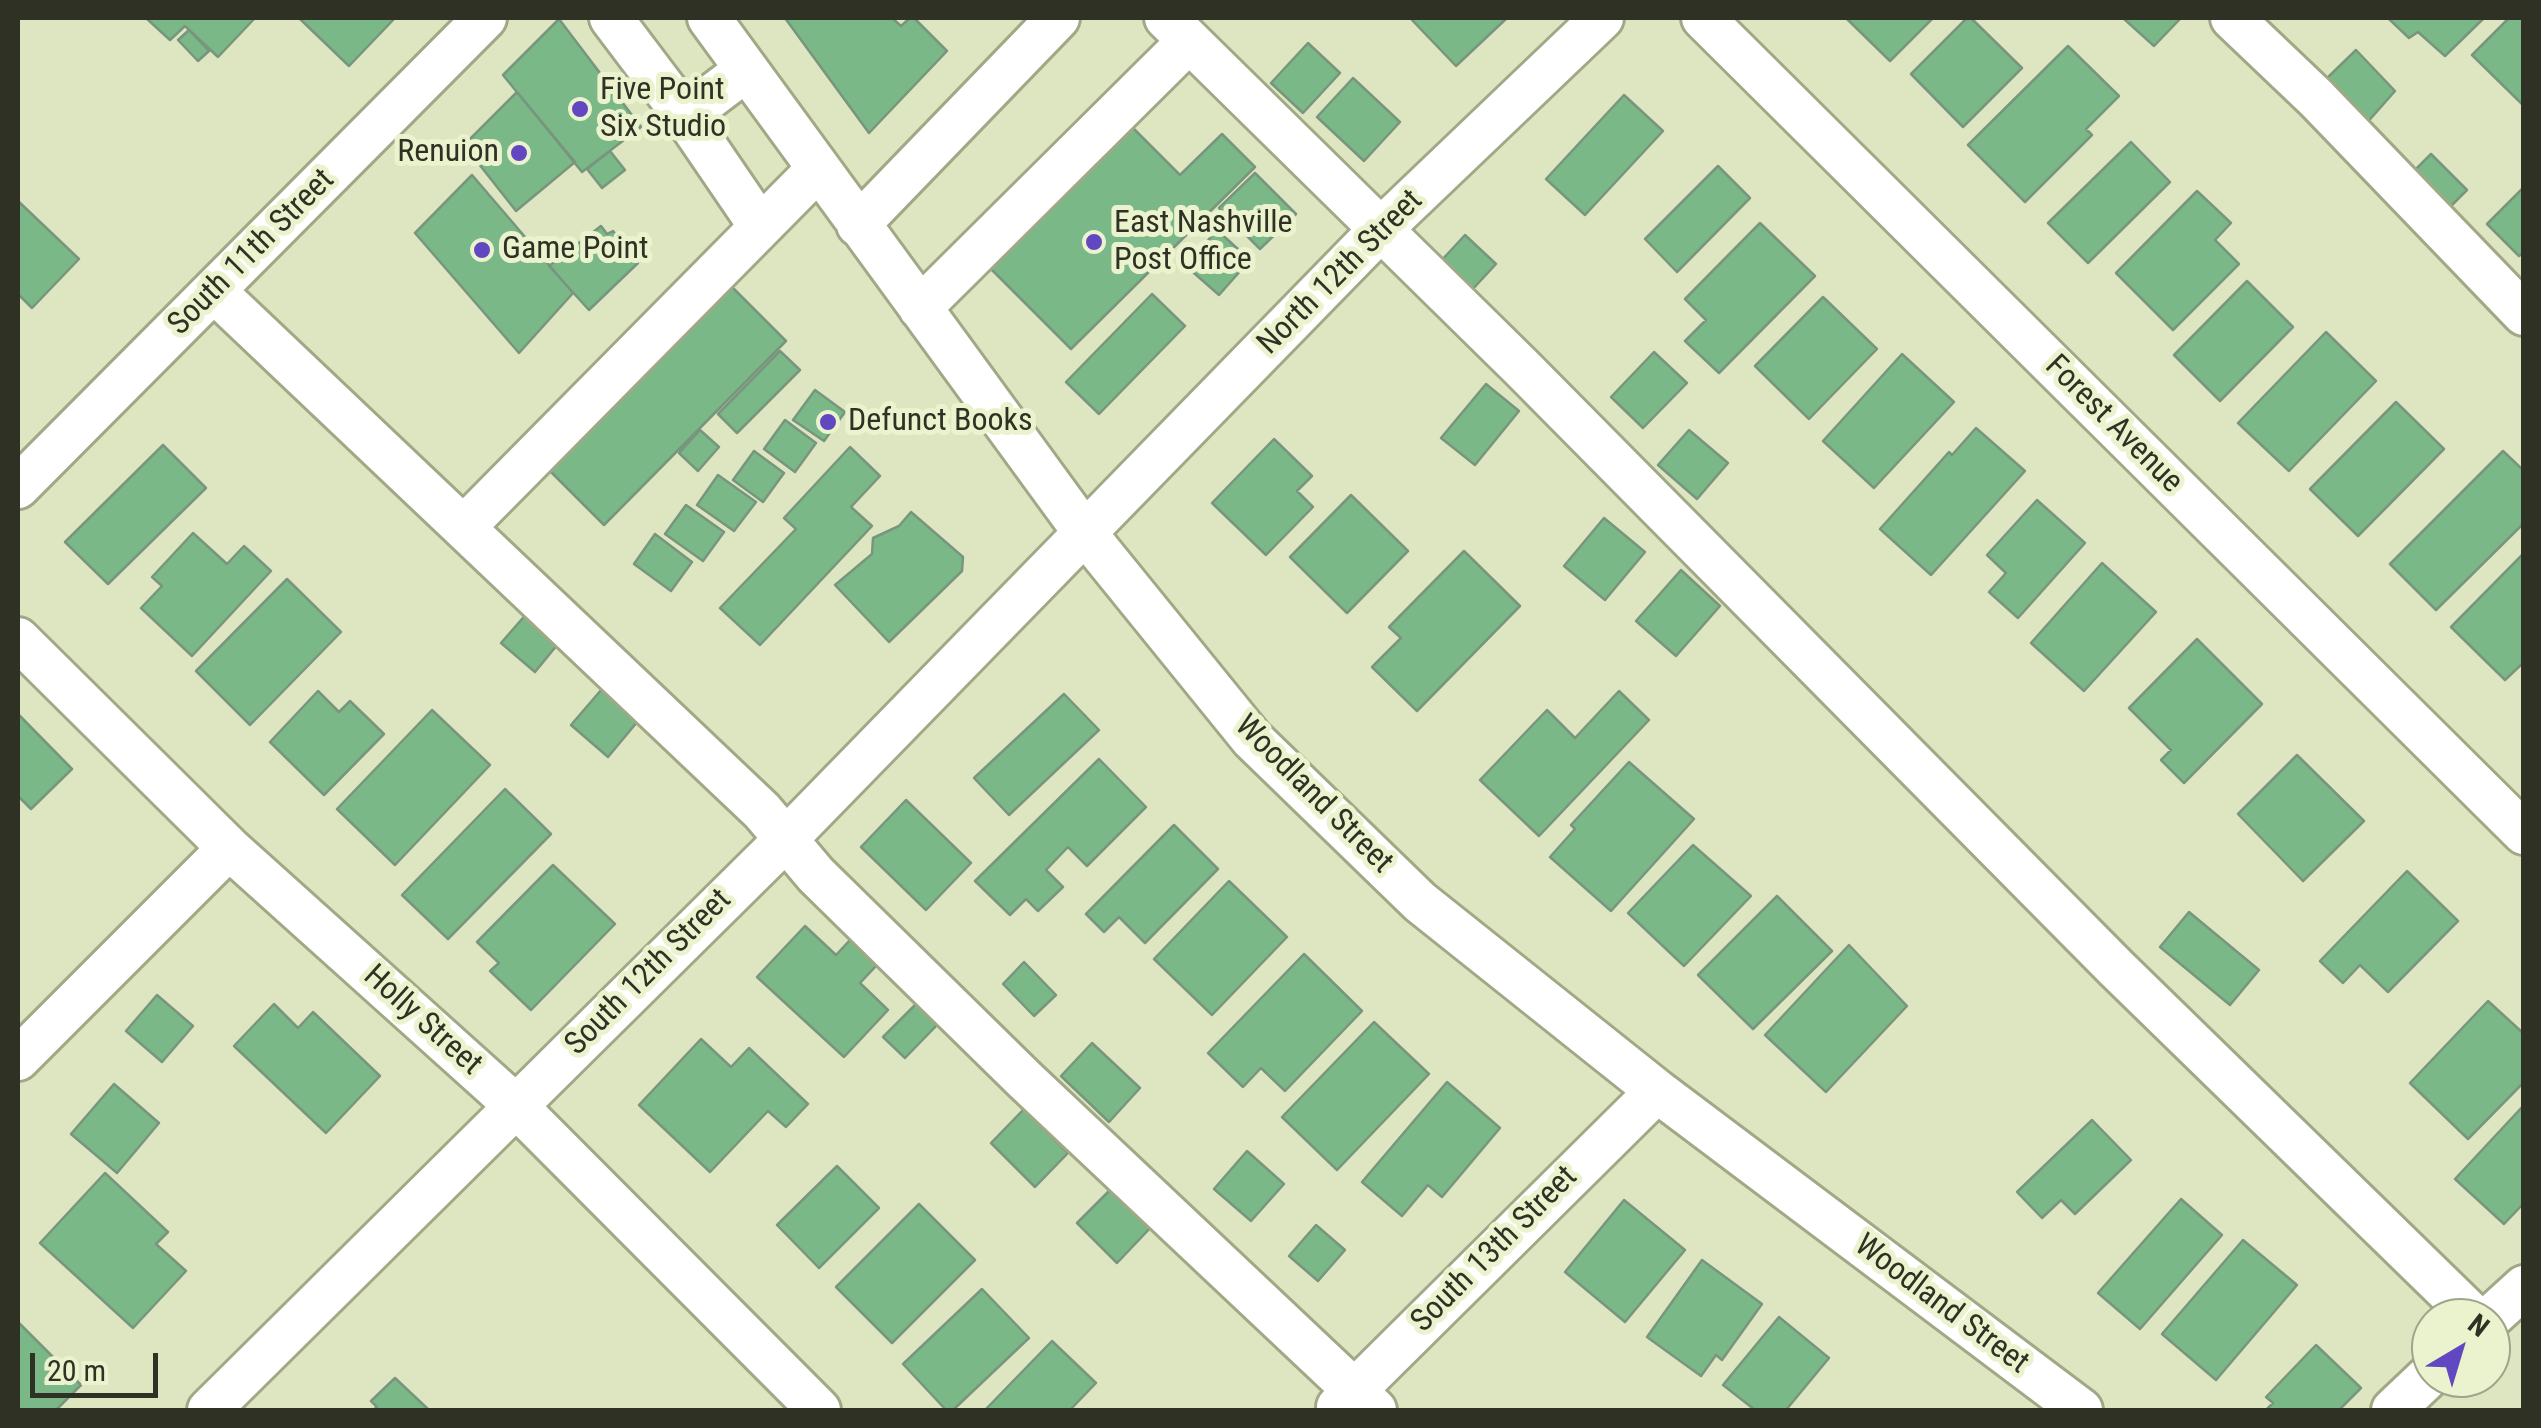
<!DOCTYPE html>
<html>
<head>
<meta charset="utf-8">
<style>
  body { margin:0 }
  #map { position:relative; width:2541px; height:1428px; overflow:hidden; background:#dee5c1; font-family:"Roboto Condensed",sans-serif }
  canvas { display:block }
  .frame { position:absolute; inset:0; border:20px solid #2e3123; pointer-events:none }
  .north { position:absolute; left:2411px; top:1298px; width:100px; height:100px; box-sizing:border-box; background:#ebf2ce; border:2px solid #9fa58a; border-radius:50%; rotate:38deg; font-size:28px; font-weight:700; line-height:40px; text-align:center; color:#2e3123 }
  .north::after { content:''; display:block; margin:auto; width:35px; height:45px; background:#6148c1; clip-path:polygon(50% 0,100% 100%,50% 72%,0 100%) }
  .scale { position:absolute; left:30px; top:1353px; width:128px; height:45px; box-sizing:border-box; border:5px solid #2e3123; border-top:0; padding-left:12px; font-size:30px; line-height:35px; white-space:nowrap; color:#2e3123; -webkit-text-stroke:8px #ebf2ce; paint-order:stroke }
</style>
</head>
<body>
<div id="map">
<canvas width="2541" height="1428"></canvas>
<div class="frame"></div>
<div class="north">N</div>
<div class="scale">20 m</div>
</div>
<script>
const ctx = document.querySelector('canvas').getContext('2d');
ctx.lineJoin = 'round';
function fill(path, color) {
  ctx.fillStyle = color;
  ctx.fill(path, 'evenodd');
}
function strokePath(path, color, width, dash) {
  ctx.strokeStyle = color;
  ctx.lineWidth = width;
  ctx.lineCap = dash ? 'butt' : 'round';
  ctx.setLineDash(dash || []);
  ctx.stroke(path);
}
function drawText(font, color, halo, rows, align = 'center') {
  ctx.font = font + ' "Roboto Condensed",sans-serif';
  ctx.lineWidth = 10;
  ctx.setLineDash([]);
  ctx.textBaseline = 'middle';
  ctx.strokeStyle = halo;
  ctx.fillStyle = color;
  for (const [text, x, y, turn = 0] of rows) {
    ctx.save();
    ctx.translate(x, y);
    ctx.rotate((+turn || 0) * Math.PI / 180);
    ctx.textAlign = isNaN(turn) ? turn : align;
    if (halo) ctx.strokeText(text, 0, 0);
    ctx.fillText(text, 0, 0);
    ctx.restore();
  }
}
const building = new Path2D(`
  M146,18H255L218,57L185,26L170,40Z
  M299,18H395L349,66Z
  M785,18H892L901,26L910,18H914L947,51L869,133Z
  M1414,18H1507L1456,66L1412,20Z
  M1846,18H1933L1890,61Z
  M1967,18H1971L2022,68L1963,127L1911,74Z
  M2123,18H2181L2154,46Z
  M2388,18H2484L2445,56L2418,32L2409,38Z
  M2509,18H2524V106L2472,55Z
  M559,19L641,127L582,172L503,75Z
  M189,30L209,51L198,61L178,40Z
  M1308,43L1340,73L1303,113L1271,83Z
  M2068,46L2119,96L2086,129L2092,135L2025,202L1968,145Z
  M2356,50L2395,91L2365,125L2322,83Z
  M1353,78L1400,122L1364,161L1317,117Z
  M517,92L575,162L516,211L464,145Z
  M1624,95L1663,131L1585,215L1546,179Z
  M1130,125L1180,175L1222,134L1255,167L1071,349L988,266Z
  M2131,142L2170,182L2088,263L2048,223Z
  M610,151L625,170L602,188L587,169Z
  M2431,154L2467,190L2442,215L2406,179Z
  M1718,166L1750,198L1677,272L1645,239Z
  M1255,173L1296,214L1260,249L1219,208Z
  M472,175L573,293L519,353L415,233Z
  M2523,188L2524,252L2519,256L2487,224Z
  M2197,191L2231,223L2215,240L2239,264L2173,330L2116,273Z
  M18,201L79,259L32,308L18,294Z
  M1760,223L1815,276L1719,373L1685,341L1706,320L1685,299Z
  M601,226L607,234L613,231L638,263L589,310L549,266Z
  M1217,230L1250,260L1219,295L1186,266Z
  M1465,235L1496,264L1471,291L1440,262Z
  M2247,281L2293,327L2220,401L2174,355Z
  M730,285L786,341L604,525L548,469Z
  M1152,294L1185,326L1099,414L1066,382Z
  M1823,297L1877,349L1809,419L1755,366Z
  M2326,332L2376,381L2289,471L2238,423Z
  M780,351L800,370L737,433L718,414Z
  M1654,352L1687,383L1643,428L1611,397Z
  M1902,354L1954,402L1874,488L1823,441Z
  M1486,384L1519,411L1475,465L1441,438Z
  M815,390L845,412L824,441L793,420Z
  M2396,402L2444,449L2358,536L2310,489Z
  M785,420L816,443L795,472L764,449Z
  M1976,428L2025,471L1931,575L1880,529L1949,452L1952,455Z
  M700,430L719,447L698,471L679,453Z
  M1689,430L1728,463L1697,499L1658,465Z
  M1274,439L1312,476L1297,491L1313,507L1266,555L1212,503Z
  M163,445L206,488L108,584L65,542Z
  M850,447L880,476L851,507L872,526L760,645L720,608L796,529L784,518Z
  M754,451L784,473L763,502L733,480Z
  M2503,451L2524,471V523L2436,610L2390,564Z
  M718,475L756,502L734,531L697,505Z
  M1351,495L1408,551L1347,613L1290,557Z
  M2037,500L2085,543L2018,618L1989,592L2006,573L1987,555Z
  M686,505L724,532L703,561L665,534Z
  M911,512L963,557L962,571L889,642L835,585L872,554L873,538L899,526Z
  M1604,518L1645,552L1605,600L1564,566Z
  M193,533L227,564L244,546L271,571L192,656L141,608L162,586L152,577Z
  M655,534L692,562L671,591L634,564Z
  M1464,551L1520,606L1417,711L1372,667L1401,638L1389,627Z
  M2524,553V662L2505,680L2451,627Z
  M2102,563L2156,612L2084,691L2031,643Z
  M1681,570L1720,606L1676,656L1636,621Z
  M287,579L341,632L250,725L196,671Z
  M529,611L562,639L535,672L501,643Z
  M2197,639L2262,704L2184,783L2161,760L2171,750L2129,708Z
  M602,689L638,721L608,757L571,725Z
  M318,691L339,712L350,701L384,734L324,795L270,742Z
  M1619,691L1649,720L1539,836L1480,780L1547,710L1575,738Z
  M1064,694L1099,730L1009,815L974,778Z
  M432,710L490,765L395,865L337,809Z
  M18,714L72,769L31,809L18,796Z
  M2297,755L2364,821L2303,881L2238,814Z
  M1099,759L1146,807L1087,866L1068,847L1046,870L1063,887L1038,911L1026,899L1010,915L975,881Z
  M1629,762L1694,819L1611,911L1550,857L1575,829L1571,825Z
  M505,789L551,834L448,939L402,895Z
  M906,800L971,863L926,910L861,847Z
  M1174,825L1218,869L1145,943L1119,917L1104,932L1086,914Z
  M1693,845L1751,896L1684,966L1628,913Z
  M553,865L615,924L531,1010L490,971L499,963L477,942Z
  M2407,871L2458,921L2388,992L2360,965L2343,983L2320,961Z
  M1229,881L1287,937L1212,1015L1154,959Z
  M1777,896L1832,951L1753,1029L1698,975Z
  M2189,912L2259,970L2230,1005L2160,947Z
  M805,926L836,955L850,940L877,965L860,983L888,1010L844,1057L757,977Z
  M1849,945L1907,1006L1826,1092L1765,1035Z
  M1304,954L1362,1011L1285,1091L1261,1068L1243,1087L1208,1053Z
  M1024,962L1056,995L1034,1016L1003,984Z
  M157,995L193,1026L162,1062L126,1031Z
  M2488,1001L2524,1034V1082L2468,1139L2410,1083Z
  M918,1002L939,1023L905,1058L883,1037Z
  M274,1004L298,1028L313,1012L380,1076L326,1133L234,1046Z
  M1374,1022L1429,1074L1337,1170L1282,1117Z
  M701,1039L731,1067L749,1048L808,1104L786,1127L768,1111L710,1172L639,1105Z
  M1092,1043L1140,1088L1109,1122L1061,1076Z
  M1447,1082L1500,1128L1442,1197L1428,1185L1402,1216L1362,1182Z
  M114,1084L159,1123L117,1173L71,1134Z
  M2524,1105V1203L2504,1224L2455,1179Z
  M1024,1109L1068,1153L1035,1187L991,1143Z
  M2092,1120L2131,1160L2075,1214L2061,1200L2042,1218L2017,1192Z
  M1247,1151L1284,1184L1251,1221L1214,1189Z
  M837,1166L879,1208L819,1268L777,1225Z
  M105,1173L168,1232L156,1244L186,1271L133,1328L40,1243Z
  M1115,1185L1155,1223L1117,1263L1077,1223Z
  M2181,1199L2222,1235L2140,1329L2098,1293Z
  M1624,1200L1685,1250L1625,1322L1565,1272Z
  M919,1204L975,1260L892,1343L836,1287Z
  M1316,1225L1345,1250L1318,1281L1289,1256Z
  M2243,1240L2297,1285L2216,1380L2162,1334Z
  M1702,1260L1762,1304L1722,1360L1716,1355L1701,1376L1647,1337Z
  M982,1289L1029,1338L953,1410H946L903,1364Z
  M1779,1317L1829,1358L1786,1410H1755L1723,1385Z
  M18,1322L81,1385L56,1410H18Z
  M1052,1341L1096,1383L1070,1410H985Z
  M2316,1345L2361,1388L2339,1410H2266L2273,1403L2266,1397Z
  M395,1378L429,1410H373L377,1407L371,1401Z`);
fill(building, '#7bb888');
strokePath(building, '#78957d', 2.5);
const minor = new Path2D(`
  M611,18L685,116L746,70
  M709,18L1085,533L1252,739L1420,902L1657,1091L2081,1410
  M1166,18L1523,369L2116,968L2475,1318
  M1703,18L2524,833
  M2232,18L2316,98L2524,314
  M685,116L760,226
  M858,225L1058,18
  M214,291L762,811L816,875L1025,1080L1375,1410
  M920,308L1189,41
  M18,487L485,18
  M465,526L818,169
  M18,639L229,848L516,1106L819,1410
  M18,1059L229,848
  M2490,1318L2524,1287
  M1338,1407L1657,1091
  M209,1410L787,838L1380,230L1602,18
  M2393,1410L2431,1374`);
strokePath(minor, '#a1a886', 48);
strokePath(minor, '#fff', 42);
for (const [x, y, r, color] of [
  [580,109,10,"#6148c1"],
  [519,153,10,"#6148c1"],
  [1094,242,10,"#6148c1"],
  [482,250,10,"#6148c1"],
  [828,422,10,"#6148c1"]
]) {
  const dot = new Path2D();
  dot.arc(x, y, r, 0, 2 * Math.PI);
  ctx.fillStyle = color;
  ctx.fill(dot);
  strokePath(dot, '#ebf2ce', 4);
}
drawText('32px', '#2e3123', '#ebf2ce', [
  ["Five Point",600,91],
  ["Six Studio",600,128],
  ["Renuion",499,153,"right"],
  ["East Nashville",1114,224],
  ["Post Office",1114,261],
  ["Game Point",502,250],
  ["Defunct Books",848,422]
], 'left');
drawText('32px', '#2e3123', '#ebf2ce', [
  ["South 11th Street",252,253,-45],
  ["North 12th Street",1341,273,-45],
  ["Forest Avenue",2113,425,45],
  ["Woodland Street",1313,795,45],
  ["South 12th Street",649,973,-45],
  ["Holly Street",422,1021,42],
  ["South 13th Street",1495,1250,-45],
  ["Woodland Street",1941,1305,37]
]);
</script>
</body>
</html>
